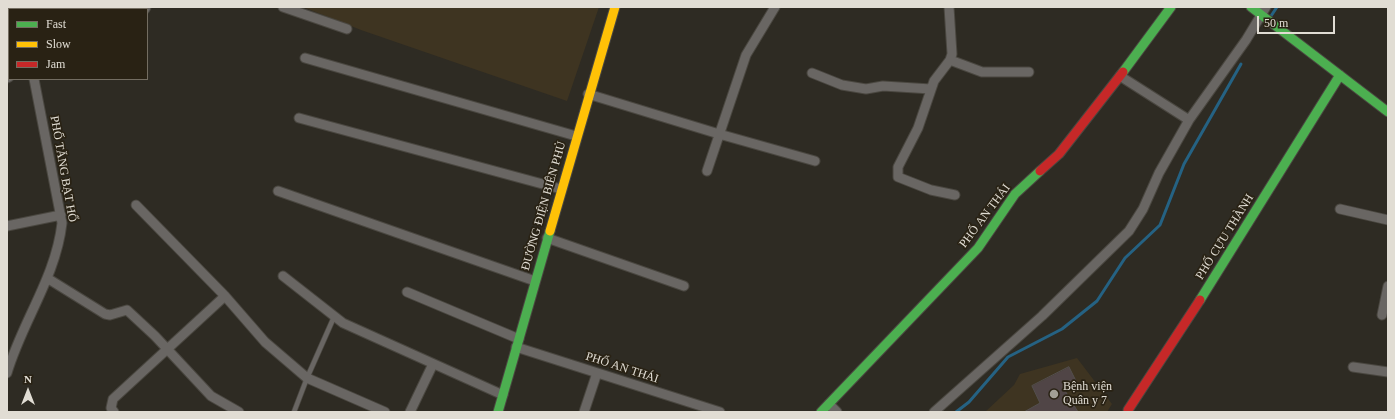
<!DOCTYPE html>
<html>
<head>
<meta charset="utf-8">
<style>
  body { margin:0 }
  #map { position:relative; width:1395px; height:419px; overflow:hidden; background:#2e2b23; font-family:"Times New Roman",serif }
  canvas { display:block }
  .frame { position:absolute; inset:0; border:8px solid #e1ddd4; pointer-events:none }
  .legend { position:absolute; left:8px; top:8px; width:140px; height:72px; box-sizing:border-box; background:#292214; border:1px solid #736d61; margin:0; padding:5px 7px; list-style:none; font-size:12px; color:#e1ddd4 }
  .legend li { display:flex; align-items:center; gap:8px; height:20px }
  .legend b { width:20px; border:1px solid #736d61 }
  .north { position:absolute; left:8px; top:371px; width:40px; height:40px; -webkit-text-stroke:3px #292214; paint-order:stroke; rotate:0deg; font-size:11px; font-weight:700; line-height:16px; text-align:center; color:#e1ddd4 }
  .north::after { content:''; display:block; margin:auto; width:14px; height:18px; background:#e1ddd4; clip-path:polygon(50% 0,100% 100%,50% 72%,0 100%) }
  .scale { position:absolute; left:1257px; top:16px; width:78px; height:18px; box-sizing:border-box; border:2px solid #e1ddd4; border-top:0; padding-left:5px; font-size:12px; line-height:14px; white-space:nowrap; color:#e1ddd4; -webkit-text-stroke:3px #292214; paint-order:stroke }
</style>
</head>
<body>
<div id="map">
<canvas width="1395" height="419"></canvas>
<div class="frame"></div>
<ul class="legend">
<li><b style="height:5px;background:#4caf50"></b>Fast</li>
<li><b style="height:5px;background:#ffc107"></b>Slow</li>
<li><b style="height:5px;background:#c62828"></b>Jam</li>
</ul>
<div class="north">N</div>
<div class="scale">50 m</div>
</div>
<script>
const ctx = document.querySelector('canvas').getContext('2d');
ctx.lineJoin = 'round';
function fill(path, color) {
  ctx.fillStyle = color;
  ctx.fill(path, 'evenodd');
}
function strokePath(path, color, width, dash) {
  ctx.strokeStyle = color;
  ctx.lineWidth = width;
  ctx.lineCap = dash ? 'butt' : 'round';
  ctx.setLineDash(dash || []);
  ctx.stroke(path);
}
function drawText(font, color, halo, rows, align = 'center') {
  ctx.font = font + ' "Times New Roman",serif';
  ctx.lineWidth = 3.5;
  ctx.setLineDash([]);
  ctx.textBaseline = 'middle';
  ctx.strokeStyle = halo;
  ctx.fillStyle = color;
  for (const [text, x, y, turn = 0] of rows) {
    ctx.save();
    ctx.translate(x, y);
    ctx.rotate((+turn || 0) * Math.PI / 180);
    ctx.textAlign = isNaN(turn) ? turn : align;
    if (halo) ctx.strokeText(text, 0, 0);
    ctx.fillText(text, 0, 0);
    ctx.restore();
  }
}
fill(new Path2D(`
  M303,7H599L567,101L361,30Z
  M1077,358L1112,404L1107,412H985L1014,385L1020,374Z`), '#3e3421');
strokePath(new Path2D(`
  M1271,16L1277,7
  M956,412L969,402L1008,357L1062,329L1097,301L1125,258L1160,225L1184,164L1241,64`), '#256283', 3);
const building = new Path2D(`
  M1069,367L1077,383L1064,389L1078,412H1024L1040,403L1032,386Z`);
fill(building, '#504546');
strokePath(building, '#534f4d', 1);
const lane = new Path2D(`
  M294,412L307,378L334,317`);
const street = new Path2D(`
  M283,7L347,29
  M949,7L952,54L950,60L934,81L918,128L898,167V177L931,190L955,195
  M145,9L146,7
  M305,58L576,136
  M950,60L982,72H1029
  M812,73L842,85L866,89L883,86L931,89
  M1120,76L1189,120
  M7,78L9,77
  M588,94L719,134L815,161
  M299,118L561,189
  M707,171L746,55L775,7
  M278,191L535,281
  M136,205L225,296L265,342L307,378L385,412
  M1340,209L1388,220
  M7,226L61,215
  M547,238L684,286
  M283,276L343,323L503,395
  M47,278L105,314L110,315L127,310L155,336L211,396L239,412
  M407,292L519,339
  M1382,315L1388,286
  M516,347L720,412
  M1353,367L1388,372
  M7,373C22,322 56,277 62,223L34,79
  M829,404L837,412
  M114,412L111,408L113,399L225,296
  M410,412L433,364
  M584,412L597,373
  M934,412L1042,316L1129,231L1143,209L1159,173L1189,120L1246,40L1266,7`);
const fast = new Path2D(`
  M1251,7L1388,112
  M1123,72L1171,7
  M1200,300L1340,75
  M498,412L550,231
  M821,412L978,248L1015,194L1040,171`);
const slow = new Path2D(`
  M550,231L615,7`);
const jam = new Path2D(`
  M1040,171L1059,154L1123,72
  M1128,410L1200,300`);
strokePath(lane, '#4a4740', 6);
strokePath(street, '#4a4740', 11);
strokePath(fast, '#4a4740', 11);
strokePath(slow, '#4a4740', 11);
strokePath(jam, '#4a4740', 11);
strokePath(lane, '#696663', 4.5);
strokePath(street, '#696663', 9);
strokePath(fast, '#4caf50', 9);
strokePath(slow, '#ffc107', 9);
strokePath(jam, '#c62828', 9);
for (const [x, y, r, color] of [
  [1054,394,5,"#a29f96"]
]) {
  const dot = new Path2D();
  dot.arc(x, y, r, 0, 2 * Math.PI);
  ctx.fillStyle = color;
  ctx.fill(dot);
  strokePath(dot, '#292214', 1.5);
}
drawText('12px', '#e1ddd4', '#292214', [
  ["PHỐ TĂNG BẠT HỔ",63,169,80],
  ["ĐƯỜNG ĐIỆN BIÊN PHỦ",544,206,-74],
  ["PHỐ AN THÁI",985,216,-53],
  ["PHỐ CỰU THÀNH",1225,237,-58],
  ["PHỐ AN THÁI",622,368,18]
]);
drawText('12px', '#e1ddd4', '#292214', [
  ["Bệnh viện",1063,387],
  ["Quân y 7",1063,401]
], 'left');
</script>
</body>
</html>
